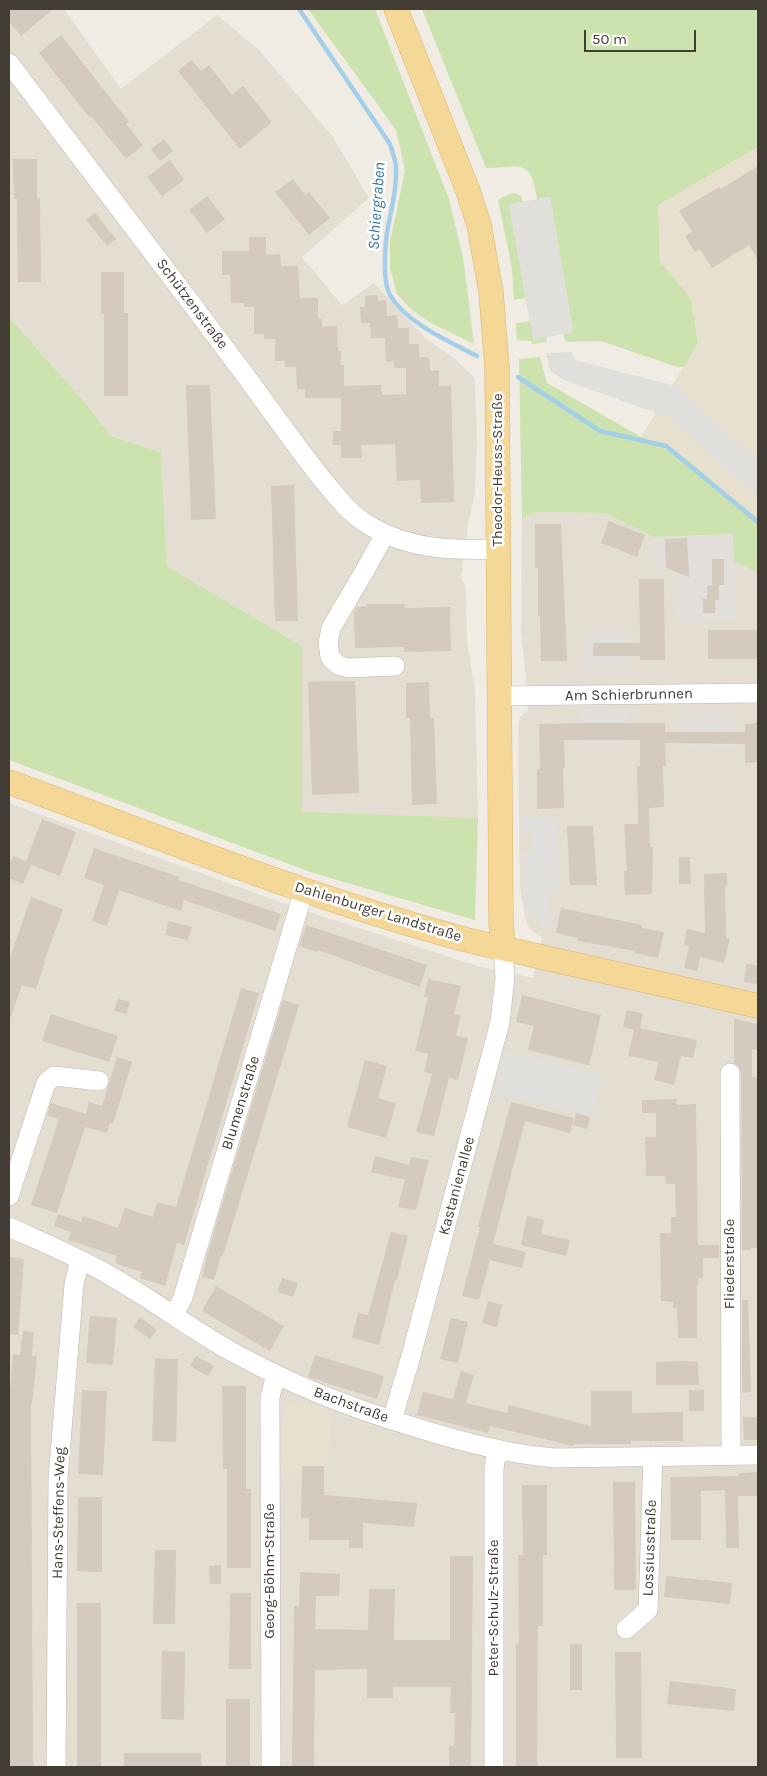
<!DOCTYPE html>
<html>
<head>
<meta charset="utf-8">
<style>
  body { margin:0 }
  #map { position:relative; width:767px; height:1776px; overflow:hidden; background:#f0ece4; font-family:Karla,sans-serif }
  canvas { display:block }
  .frame { position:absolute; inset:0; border:10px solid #423c34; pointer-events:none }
  .scale { position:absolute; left:584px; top:30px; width:112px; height:22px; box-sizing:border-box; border:2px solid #423c34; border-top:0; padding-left:6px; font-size:15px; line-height:18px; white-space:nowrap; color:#423c34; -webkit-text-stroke:4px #fff; paint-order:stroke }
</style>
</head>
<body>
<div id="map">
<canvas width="767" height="1776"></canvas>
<div class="frame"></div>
<div class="scale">50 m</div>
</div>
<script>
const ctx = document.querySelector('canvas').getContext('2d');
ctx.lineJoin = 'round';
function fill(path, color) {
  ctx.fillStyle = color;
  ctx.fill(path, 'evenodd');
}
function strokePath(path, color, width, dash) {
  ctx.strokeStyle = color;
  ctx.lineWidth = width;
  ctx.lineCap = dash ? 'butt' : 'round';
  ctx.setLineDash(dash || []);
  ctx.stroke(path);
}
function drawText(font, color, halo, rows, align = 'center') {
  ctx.font = font + ' Karla,sans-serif';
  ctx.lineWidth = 5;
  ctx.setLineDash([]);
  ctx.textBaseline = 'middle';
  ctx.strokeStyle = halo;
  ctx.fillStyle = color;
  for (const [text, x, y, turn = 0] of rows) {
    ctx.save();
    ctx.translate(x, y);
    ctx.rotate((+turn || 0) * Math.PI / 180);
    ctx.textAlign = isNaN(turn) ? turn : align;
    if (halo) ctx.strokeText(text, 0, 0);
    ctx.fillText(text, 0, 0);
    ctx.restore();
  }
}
fill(new Path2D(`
  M9,9H64L121,89L217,15L259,50L333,137L369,198L302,257L342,305L374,283L425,338L454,358L475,378L477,439L475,493L468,525L461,578L465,585L466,594L467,639L475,690L478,818L302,813V646L167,566L161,452L111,436L81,398L9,317Z
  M535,512L605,513L653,537L734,561L758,573V1767H9V803L294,907L477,966L533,978L542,938L529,928L525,917L520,887L518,744L519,722L520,717L528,710L526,680L521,633L522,519Z`), '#e4ded2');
fill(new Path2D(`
  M734,534L736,619L675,621L673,569L654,570L653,537Z
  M630,633L631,670H585V634Z
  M598,702H611L612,709H629V743H579V709H598Z
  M705,706L715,707V715H736V747L680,746V714L705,715Z`), '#e2ded9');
fill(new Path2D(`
  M758,147V520L689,461L641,437L698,343L691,298L660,263L658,205Z
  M310,1403L332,1412L327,1475H282V1423L290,1407Z`), '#e8e0ce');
fill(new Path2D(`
  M308,9H375L449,199L463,257L474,344L429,322L412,310L397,294L390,268V242L405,171L396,130Z
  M422,9H758V147L658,205L660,262L691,298L698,343L684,367H677L601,341L566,342L563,334L573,332L550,197L537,199C531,156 519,168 486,168Z
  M515,193L521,196L523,202L509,204L526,298L514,300L512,268L498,200L509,194Z
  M9,317L81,398L111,436L161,452L167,566L302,646V812L478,818L475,920L313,873L9,760Z
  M530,321L533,339L546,337L547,342L532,344L531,341L517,340L516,323Z
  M540,357L547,383L641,437L689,461L758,520V573L734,561L733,534L653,537L605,513L535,512L522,519L519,359Z`), '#cce2af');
fill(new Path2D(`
  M550,197L573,332L533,340L509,204Z
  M572,352L575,360L676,386L758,461V497L670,418L564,380L550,371L546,353Z
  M557,817L559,890L549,891V909L552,926L541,927L538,915L527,917L522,888L521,853L533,852L532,832H521V818Z
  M505,1052L602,1076L592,1116L495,1092Z`), '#e1dfdc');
strokePath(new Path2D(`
  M299,9L390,144C392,151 395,159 396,166C397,186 392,207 388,227C385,243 382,281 390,295C406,323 450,342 477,356
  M518,377L600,431L666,446L758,522`), '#a4cfe9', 4.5);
fill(new Path2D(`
  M9,9H53L21,36L9,22Z
  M61,35L129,122L126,124L143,145L126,159L91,116L89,117L39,53Z
  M192,60L201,71L209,65L232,95L243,86L272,122L240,149L178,71Z
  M164,139L173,151L160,161L151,149Z
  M13,159H37V198H40L41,282H18L17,199H14Z
  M170,160L184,180L162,196L147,177Z
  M758,166V260L749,245L712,268L700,249L695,252L685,236L692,232L679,211L719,187L721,189Z
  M293,179L305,195L309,192L330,218L309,235L275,192Z
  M207,196L225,219L207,233L189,210Z
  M95,213L116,239L107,246L86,220Z
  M249,237H266V255L280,254L281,266H298L300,298H318V318L322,319V327L337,326L338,351H341V365H344V386L381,385L382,395L406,394V368H394V361L386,362L385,338H371L370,323H361L360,307H365V296L378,295V301L386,300L387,316L397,315L398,328H409V344H419V357H429L430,371L439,370V386H451L454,502L421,503L420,480L397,481L395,444L361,445L362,458H341V445H333V431H341V398H305V389H297L296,367H285V361H275V339H264V334H254V307H244V303H231L230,275H222V251H249Z
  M101,272H124V313H128V396H104V314H101Z
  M186,385H210L216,519L191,520Z
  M294,485L298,621H275L271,486Z
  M609,521L645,535L637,557L601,543Z
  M535,524H561L567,661H541L540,616H538V568H535Z
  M687,538L689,577L666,568L665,539Z
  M712,559H724V585H719V600H715V613H703V599H707V586L712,585Z
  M639,579H664L665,660H640V656H593V643H640Z
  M367,604H405V608L450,607L451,651L404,652V647L355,648L354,611L357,607L367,606Z
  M708,630H758V659H708Z
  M321,681H355L359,793L312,795L308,682Z
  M429,682L430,718H434L437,804L412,805L410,718H406V683Z
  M587,723H665V732H745V724L758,723V762L745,763V744L665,743L666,766H663L664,807L649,808L650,847H653L652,894L625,895L624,871H627L624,824H638L637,766H640V740H564L565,768H563L564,808L537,809V769H540L539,724Z
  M42,819L76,832L60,876L31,865L23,884L9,878V866L13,856L26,861Z
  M567,826H593L597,885H570Z
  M94,848L179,877L178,880L281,914L275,931L184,900L181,911L119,890L107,926L92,921L104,885L84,878Z
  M679,857H690L691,884H679Z
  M727,873V887H725L726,938L730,939L724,963L700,957L697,971L684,968L689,946L684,945L687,929L705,933L704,874Z
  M31,897L63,909L44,962H45L36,989L22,985L11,1017H9V961Z
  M561,908L642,925V928L664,932L658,958L634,953L635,951L578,941V938L556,933Z
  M169,921L192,927L188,940L165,935Z
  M306,925L427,965L420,987L318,950L317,952L299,946Z
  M746,964L758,965V984L744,982Z
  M428,979L461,986L454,1014L461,1015L456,1036L468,1038L458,1080L449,1078L434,1136L416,1132L432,1074L424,1072L428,1054L415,1051L428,997H424Z
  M241,988L259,993L184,1245L177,1243L165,1286L140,1278L142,1272L115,1263L117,1256L68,1240L71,1232L54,1226L58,1214L81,1222L83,1216L118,1228L125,1208L153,1217L157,1202L176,1207Z
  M522,995L601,1015L589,1065L528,1050L534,1026L516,1022Z
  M118,999L130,1002L127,1014L114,1011Z
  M283,1000L299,1005L223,1256H221L214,1280L202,1277L208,1252Z
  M627,1010L643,1013L640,1028L697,1040L693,1058L681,1056L674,1085L654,1080L659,1062L628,1056L634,1030L623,1027Z
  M51,1014L118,1036L109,1062L42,1041Z
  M734,1019L758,1024V1050L752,1049V1077H758V1248H751V1250H742L741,1073L739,1067L734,1063Z
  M117,1057L132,1062L113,1124L110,1123L107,1133L85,1127L57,1213L31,1205L59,1119L47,1115L51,1103L86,1114L89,1102L102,1106Z
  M365,1060L387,1066L378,1098L396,1103L386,1138L347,1127Z
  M677,1099V1105L696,1104L698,1245H719V1258H703V1278H698V1286H697V1338H678L677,1308H673V1302L661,1301L660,1233H671V1217H676L675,1184H666L665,1176H646L645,1137H656V1113H642V1100Z
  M511,1102L574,1118L570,1133L525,1121L493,1244L526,1252L522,1268L490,1260L479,1300L462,1296L480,1227H478L492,1173Z
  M576,1113L590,1117L587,1129L573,1125Z
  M375,1156L409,1165L411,1157L429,1160L416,1210L398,1207L405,1180L371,1172Z
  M527,1216L544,1220L541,1234L570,1240L566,1256L521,1245Z
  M391,1232L408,1236L397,1280H395L379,1345L352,1338L358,1313L368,1315Z
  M9,1257L24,1259L18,1335L9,1334Z
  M282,1278L298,1283L293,1297L277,1292Z
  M216,1286L284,1326L270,1351L202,1311Z
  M742,1300H748L751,1392L742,1393Z
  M488,1301L502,1305L497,1327L482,1323Z
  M90,1316L117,1318L113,1365L86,1363Z
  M140,1317L157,1330L150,1339L133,1327Z
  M451,1318L468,1322L458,1363L440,1359Z
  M23,1331L34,1332L32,1356H37L32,1404H31L33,1767H10L9,1402L13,1354L20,1355Z
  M315,1355L384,1376L377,1399L308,1377Z
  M196,1356L214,1366L208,1376L190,1366Z
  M155,1358L178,1359L176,1442L152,1441Z
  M678,1361L698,1362L699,1385H656V1362Z
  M461,1371L474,1375L466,1403L507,1413L509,1405L591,1426V1391H632V1413L683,1412V1441H631V1444H575L573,1446L490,1426L488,1433L417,1415L423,1392L453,1399Z
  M222,1386H246V1489H251V1568H227V1469H223Z
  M82,1390L107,1391L103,1475L78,1474Z
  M689,1390H704V1411H689Z
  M743,1417H758V1440H744Z
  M302,1466H324V1495L417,1503L414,1527L363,1523V1548H349V1540H309V1518H301Z
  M758,1472V1496H738L739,1548H726L725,1490L701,1491V1540H671L670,1477L739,1476V1473Z
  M613,1482H635L636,1590H614Z
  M522,1485H547V1555H543V1626H538L537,1767H516V1644H519L518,1555H523Z
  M78,1497H102V1572L77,1571Z
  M155,1550H176L175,1624H153Z
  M450,1556H473L471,1767H449V1746H454L455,1713H450L451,1687H393V1698H367V1669L315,1670L314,1767H292L294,1606H299L300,1572L340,1574L339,1596H316L315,1629L368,1630L369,1589H395L394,1640H450Z
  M221,1565V1584H210L209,1566Z
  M666,1576L732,1583L730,1604L664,1597Z
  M230,1593H251V1669H229Z
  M77,1603H101V1767H77Z
  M570,1644H582V1690H570Z
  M162,1651L185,1652L184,1720L161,1719Z
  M615,1652H641L642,1758H616Z
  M670,1681L736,1689L734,1711L667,1704Z
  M226,1699H250V1767H226Z
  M124,1753H201V1767H124Z`), '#d4cabd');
const minor = new Path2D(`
  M9,63C88,168 169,273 248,379C272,412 296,446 322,479C335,494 347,511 364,522C404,549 451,551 498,549
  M385,534L364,572L331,628L328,643L330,657L338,665L348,668L395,666
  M499,696L758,693
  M730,1073L731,1455
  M9,1196L46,1083L54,1076L99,1081
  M9,1227C44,1243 81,1258 114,1278C156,1302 194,1331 236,1354C292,1385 351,1408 411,1426C458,1441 506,1454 555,1458L758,1455
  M174,1316L183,1297L304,890
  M392,1420L411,1356L500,1022L505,978L503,948
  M626,1629L648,1610L653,1456
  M56,1767L58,1479L74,1284L80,1260
  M271,1767L270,1397L276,1375
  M494,1767V1469L497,1449`);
const major = new Path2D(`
  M396,9L468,191L479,225L491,292L497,368L501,922L503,948
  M9,782C162,838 314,900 471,941L758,1006`);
strokePath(minor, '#beb6aa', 20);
strokePath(major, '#d9b469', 25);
strokePath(minor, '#fff', 19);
strokePath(major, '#f5d897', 24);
drawText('15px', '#423c34', '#fff', [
  ["Schützenstraße",192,304,53],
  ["Theodor-Heuss-Straße",498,470,-90],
  ["Am Schierbrunnen",629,695,-1],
  ["Dahlenburger Landstraße",378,912,17],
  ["Blumenstraße",241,1103,-73],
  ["Kastanienallee",457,1186,-75],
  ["Fliederstraße",730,1264,-90],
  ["Bachstraße",351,1405,20],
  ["Hans-Steffens-Weg",59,1513,-89],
  ["Lossiusstraße",650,1548,-88],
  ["Georg-Böhm-Straße",270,1571,-90],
  ["Peter-Schulz-Straße",494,1608,-90]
]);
drawText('italic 16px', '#3779a3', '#fff', [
  ["Schiergraben",377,206,-86]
]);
</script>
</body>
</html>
